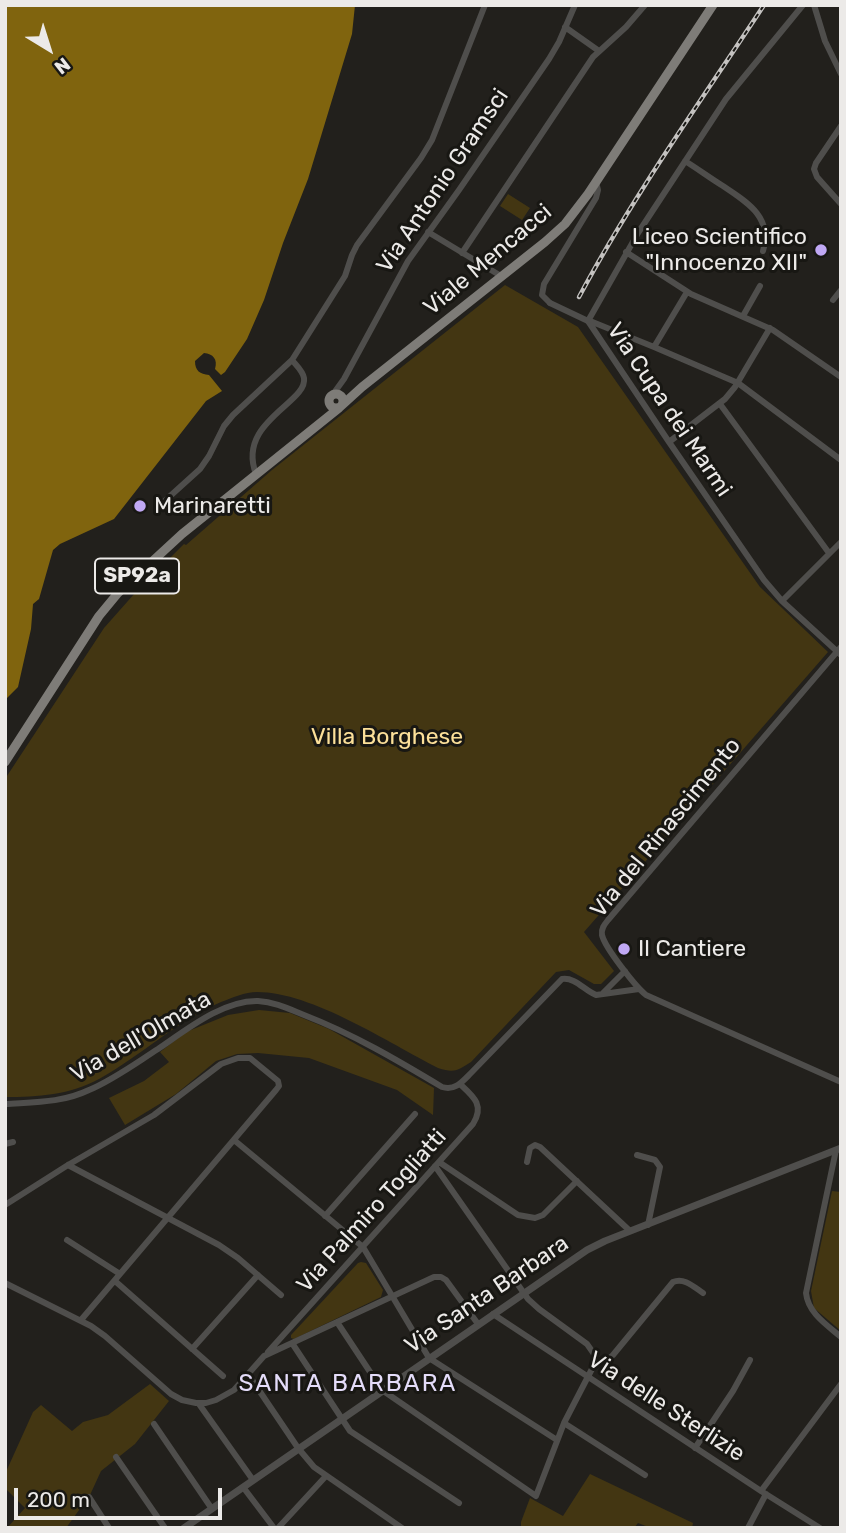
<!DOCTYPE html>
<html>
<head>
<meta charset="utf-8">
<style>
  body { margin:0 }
  #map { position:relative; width:846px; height:1533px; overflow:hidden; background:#22201c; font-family:Rubik,sans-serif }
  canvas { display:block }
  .frame { position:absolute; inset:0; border:7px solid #eceae8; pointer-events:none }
  .north { position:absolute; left:14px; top:14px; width:70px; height:70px; -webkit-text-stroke:5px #181713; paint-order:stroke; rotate:142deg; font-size:19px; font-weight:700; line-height:28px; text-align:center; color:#eceae8 }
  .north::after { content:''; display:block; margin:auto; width:24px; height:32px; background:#eceae8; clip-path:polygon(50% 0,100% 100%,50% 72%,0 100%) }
  .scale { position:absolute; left:14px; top:1488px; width:208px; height:32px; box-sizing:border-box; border:4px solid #eceae8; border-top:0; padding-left:9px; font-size:21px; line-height:24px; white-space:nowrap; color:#eceae8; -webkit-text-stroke:5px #181713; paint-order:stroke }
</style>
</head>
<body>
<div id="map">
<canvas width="846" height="1533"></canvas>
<div class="frame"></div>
<div class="north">N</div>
<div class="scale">200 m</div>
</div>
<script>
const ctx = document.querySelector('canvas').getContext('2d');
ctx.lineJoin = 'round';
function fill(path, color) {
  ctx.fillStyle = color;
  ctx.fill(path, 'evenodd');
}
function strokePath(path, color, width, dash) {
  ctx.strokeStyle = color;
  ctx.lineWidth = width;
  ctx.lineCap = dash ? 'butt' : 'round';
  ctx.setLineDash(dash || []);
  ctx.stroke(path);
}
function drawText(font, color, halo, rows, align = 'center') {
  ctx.font = font + ' Rubik,sans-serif';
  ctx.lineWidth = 6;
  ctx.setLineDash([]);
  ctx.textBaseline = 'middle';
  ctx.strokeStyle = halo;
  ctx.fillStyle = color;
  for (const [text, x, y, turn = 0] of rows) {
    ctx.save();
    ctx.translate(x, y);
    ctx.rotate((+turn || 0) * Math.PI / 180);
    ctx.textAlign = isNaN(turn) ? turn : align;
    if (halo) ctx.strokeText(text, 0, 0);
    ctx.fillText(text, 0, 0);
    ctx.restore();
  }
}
fill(new Path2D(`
  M508,194L530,208L522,220L500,206Z
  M505,285L578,327L760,587L828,652L584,932L614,971L601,984H594L569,970L556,972L471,1062C457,1071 454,1073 438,1068C389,1043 312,992 257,992C245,992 232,998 221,1002C174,1023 142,1055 99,1079C70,1095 38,1097 5,1097V779L104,628L135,593L184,544L186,545L272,470Z
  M259,1010L290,1013L329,1029L434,1088L433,1115L397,1090L309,1058L258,1053L237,1054L216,1061L176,1094L125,1125L109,1098L144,1081L169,1062L160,1052L186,1032L228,1015Z
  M832,1191L841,1192V1331L814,1308L811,1291Z
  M361,1262L366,1263L383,1290L381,1297L294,1339L291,1338V1335L358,1263Z
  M150,1384L169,1401L135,1444L101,1471L90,1495L66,1528H7L25,1508L5,1488V1474L33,1412L41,1405L72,1431L83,1422L108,1415Z
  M590,1474L693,1523L692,1528H651L638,1523L634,1528H521V1522L530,1498L563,1516Z`), '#433612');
fill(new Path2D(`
  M5,5H355L352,34L308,179L283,243L264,300L247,339L225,372L221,375L215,369C218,359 213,354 204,353L195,361C195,371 200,374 209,375L222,391L206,401L114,519L60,544L53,550L39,599L33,604L31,629L18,687L5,700Z`), '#80640e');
strokePath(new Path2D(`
  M814,5L825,41L841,74
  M565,27L599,51
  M841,126L816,163L814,169L817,177L841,204
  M685,161C698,169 710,178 723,186C747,202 773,217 763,251
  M428,232L501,276
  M626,252L691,294L773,330L841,377
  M462,253L593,57L626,27L645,5
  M833,300L841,290
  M550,303L542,295L544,284L596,198L598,190L596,182
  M743,316L760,286
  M588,321L669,442L764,580L782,601L841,655
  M588,321L638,233L726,99L803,5
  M590,321L654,347L738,383L841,460
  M654,347L687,292
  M331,397L344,379L408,261L459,190L549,59L559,42L575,5
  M720,404L829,553
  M669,442L725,399L735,387L770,328
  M256,474C236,422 308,403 304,378C303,371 296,365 292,360
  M158,507L200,469L209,456L224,426L233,415L292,360L345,276L352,255L357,245L421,158L432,140L485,5
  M782,601L841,542
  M841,647L608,920C604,925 601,929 602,935C605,948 636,987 646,995L841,1082
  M603,993L625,971
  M5,1104C34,1102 62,1103 89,1090C113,1080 136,1063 158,1049C186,1030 223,1000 258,1001C275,1002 289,1009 304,1015C353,1034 397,1060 442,1087C455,1091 462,1082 471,1073L562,979C575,977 584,990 596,995L639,989
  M234,1140L363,1247L429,1358L557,1440
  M5,1144L13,1142
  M836,1150L806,1293C808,1313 827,1325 841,1337
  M637,1155L655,1160L660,1167L648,1225
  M439,1162L518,1215L535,1218L543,1215L577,1181
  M527,1162L530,1148L535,1145L540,1147L630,1231
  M68,1165L219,1245L238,1258L281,1295
  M5,1205L68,1165L154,1115L221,1064L238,1058H250L278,1081L279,1086L276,1090L81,1320
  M325,1216L415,1114
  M67,1240L120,1274
  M115,1281L223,1376
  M5,1283L91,1326L105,1336L171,1394L182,1400L196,1403H206L216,1400L234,1390L264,1356L434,1277H441L446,1280L478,1324
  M493,1314L761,1491L820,1528
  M337,1322L382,1390L536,1496L564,1423L594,1365V1354L587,1344L539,1309L528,1299L435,1166
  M292,1343L350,1431L459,1503
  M192,1349L258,1275
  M268,1352L473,1124C485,1105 473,1096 460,1084
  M594,1365L605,1362L613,1355L673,1282C684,1277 694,1287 703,1293
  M248,1374L298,1448L314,1467L402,1528
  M199,1404L253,1480
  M564,1423L645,1475
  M154,1424L212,1509
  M695,1448L733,1391L750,1360
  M116,1457L165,1528
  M243,1487L274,1528
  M761,1491L841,1384
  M89,1497L109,1528
  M278,1528L326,1476
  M748,1528L766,1494`), '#4f4e4c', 6);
strokePath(new Path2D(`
  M184,1528L587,1250L605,1241L841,1148`), '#4f4e4c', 7);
strokePath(new Path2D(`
  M329 401a7 7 0 1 1 14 0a7 7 0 1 1-14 0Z
  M340,407L362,387L545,242L565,224L588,194L713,5
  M5,762L99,616L118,593L182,534L339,408`), '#7e7c78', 9);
const rail = new Path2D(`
  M579,297C633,196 701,101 764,5`);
strokePath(rail, '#c4c2c0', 4.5);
strokePath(rail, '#181713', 2, [5]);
strokePath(new Path2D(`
  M550,303L588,321`), '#4f4e4c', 6);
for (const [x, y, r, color] of [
  [821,250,7,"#c0a8f4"],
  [140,506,7,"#c0a8f4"],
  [624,949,7,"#c0a8f4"]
]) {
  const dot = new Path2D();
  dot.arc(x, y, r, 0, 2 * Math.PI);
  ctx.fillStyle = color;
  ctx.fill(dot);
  strokePath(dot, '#181713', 2.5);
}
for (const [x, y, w] of [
  [137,576,84]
]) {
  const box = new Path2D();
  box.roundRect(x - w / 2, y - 17.5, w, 35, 5);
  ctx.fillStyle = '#181713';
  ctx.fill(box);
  strokePath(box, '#eceae8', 2);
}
drawText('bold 21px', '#eceae8', null, [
  ["SP92a",137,576]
]);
drawText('23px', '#eceae8', '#181713', [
  ["Via Antonio Gramsci",443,181,-56],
  ["Viale Mencacci",488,260,-40],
  ["Via Cupa dei Marmi",669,410,56],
  ["Via del Rinascimento",666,828,-51],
  ["Via dell'Olmata",141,1037,-30],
  ["Via Palmiro Togliatti",372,1211,-48],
  ["Via Santa Barbara",487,1295,-34],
  ["Via delle Sterlizie",666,1407,33]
]);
drawText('23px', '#eceae8', '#181713', [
  ["Liceo Scientifico",807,237,"right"],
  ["\"Innocenzo XII\"",807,263,"right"],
  ["Marinaretti",154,506],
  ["Il Cantiere",638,949]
], 'left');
drawText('23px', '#fce099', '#181713', [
  ["Villa Borghese",387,737]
]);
ctx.letterSpacing = '2px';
drawText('24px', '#e4dcf9', '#181713', [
  ["SANTA BARBARA",348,1384]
]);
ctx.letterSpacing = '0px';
</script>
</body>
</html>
